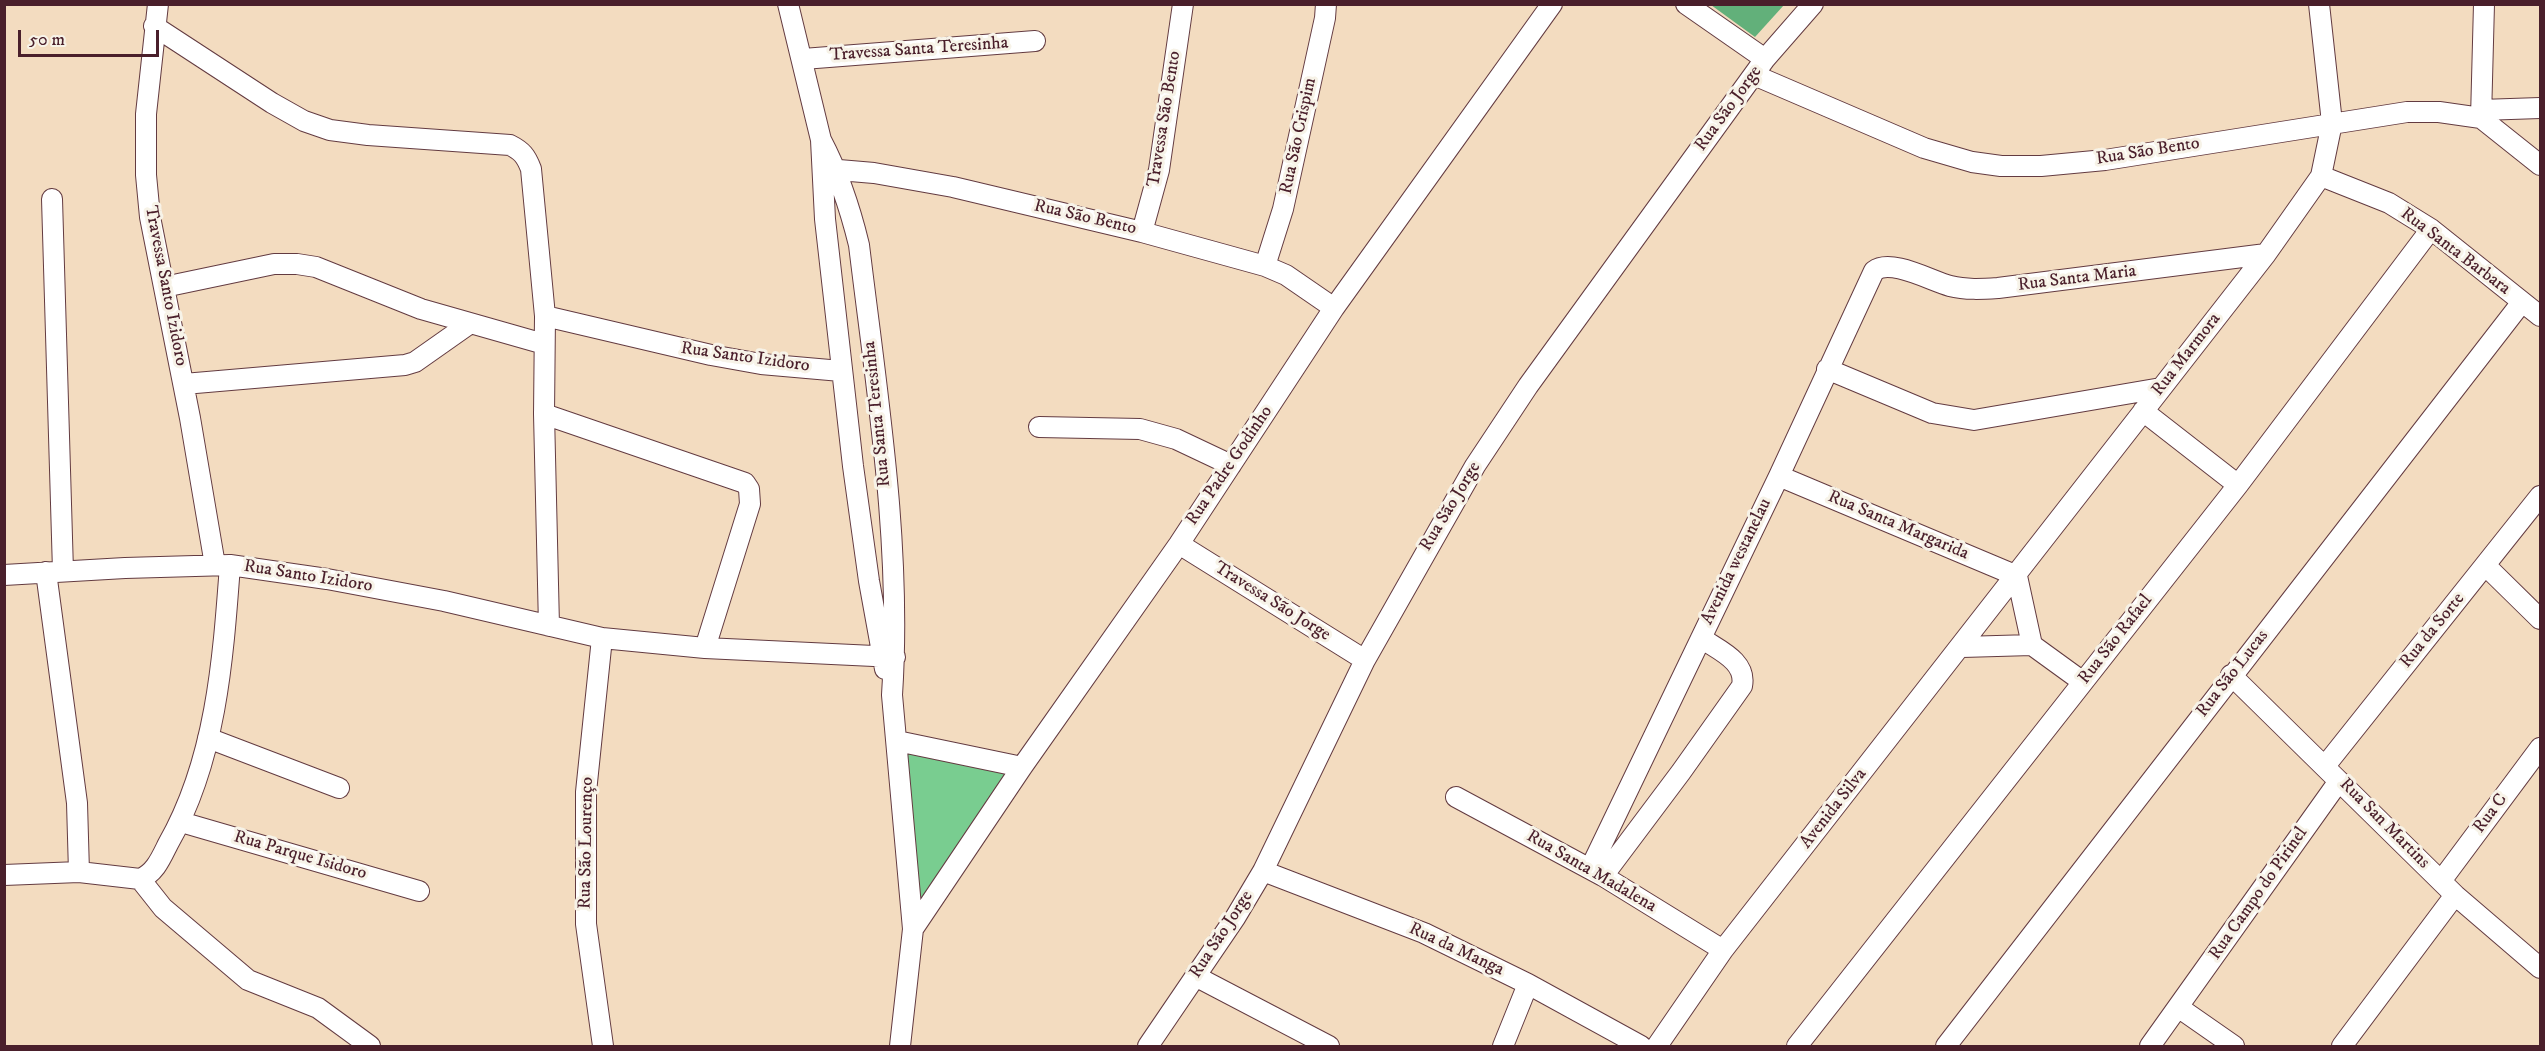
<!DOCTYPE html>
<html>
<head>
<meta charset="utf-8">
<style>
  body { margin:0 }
  #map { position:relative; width:2545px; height:1051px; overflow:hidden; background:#f3dcc0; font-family:"IM FELL DW Pica",serif }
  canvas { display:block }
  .frame { position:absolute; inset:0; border:6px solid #4a1f2b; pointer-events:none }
  .scale { position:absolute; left:18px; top:30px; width:141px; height:27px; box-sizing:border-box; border:3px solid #4a1f2b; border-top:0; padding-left:8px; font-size:18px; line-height:21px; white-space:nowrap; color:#4a1f2b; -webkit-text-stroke:4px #f7f3e8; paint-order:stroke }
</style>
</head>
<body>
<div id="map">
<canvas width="2545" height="1051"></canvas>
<div class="frame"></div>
<div class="scale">50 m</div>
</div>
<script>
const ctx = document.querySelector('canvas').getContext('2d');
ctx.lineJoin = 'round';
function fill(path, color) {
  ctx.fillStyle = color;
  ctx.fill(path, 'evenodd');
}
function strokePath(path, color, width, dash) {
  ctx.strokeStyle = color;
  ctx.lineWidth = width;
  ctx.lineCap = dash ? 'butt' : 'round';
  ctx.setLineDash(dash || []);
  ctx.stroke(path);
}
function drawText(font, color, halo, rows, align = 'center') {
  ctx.font = font + ' "IM FELL DW Pica",serif';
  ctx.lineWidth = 6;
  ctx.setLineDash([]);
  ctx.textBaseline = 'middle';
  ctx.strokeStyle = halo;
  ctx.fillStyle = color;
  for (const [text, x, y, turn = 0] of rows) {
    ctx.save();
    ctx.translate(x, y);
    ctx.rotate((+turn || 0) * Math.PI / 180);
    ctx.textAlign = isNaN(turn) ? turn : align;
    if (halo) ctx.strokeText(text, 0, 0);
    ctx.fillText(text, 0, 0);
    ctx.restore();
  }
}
fill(new Path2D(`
  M903,751L1013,772L917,909Z`), '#79cd90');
fill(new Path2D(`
  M1711,5H1784L1755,37Z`), '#62b07a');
const minor = new Path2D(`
  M158,4L146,114V175L150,217L190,418L215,565
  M788,4L821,140L825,219L853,466L869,581L885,669
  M1686,4L1765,59
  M154,26L272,103L304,121L330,130L368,135L510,145C522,151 526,156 531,169L545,316L544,414L549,626
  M803,59L1035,41
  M1754,75L1924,148L1972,162L2001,166H2041L2105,160L2407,112H2439L2481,118L2540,165
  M2481,110L2540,108
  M2481,118L2484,4
  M821,140C839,174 850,208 859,245C877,394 902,545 892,695L913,929L900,1046
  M827,169L874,173L953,187L1142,232L1265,266L1286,275L1334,308
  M2321,176L2389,203L2431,229L2540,316
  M52,199L63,571
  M1142,232L1159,170L1183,4
  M1265,266L1283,209L1325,18L1326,4
  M164,287L274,264H297L316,267L421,309L544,344
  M545,316L711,355L761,364L841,371
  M1827,369L1932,413L1974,420L2161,388
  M184,384L405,365L415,362L469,324
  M2143,411L2238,485
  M544,414L745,483L749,489L750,504L705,648
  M1039,427L1140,429L1176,439L1231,465
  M1779,476L2017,576
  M1179,544L1365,660
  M2486,566L2540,619
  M46,572L77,803L79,872
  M4,575L125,568L230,565L327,579L444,601L602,638L705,648L895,657
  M602,638L586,792V924L603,1046
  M2032,645L2083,682
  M1962,647L2032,645L2017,576
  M2231,675L2455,895L2540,968
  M208,738L339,788
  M897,741L1022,767
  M2325,766L2540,496
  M1456,797L1603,876L1723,950
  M181,822L419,891
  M1590,869L1779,476L1874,271C1891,258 1931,281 1950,286C1966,290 1982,289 1998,288L2266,254
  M1263,871L1424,933L1528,984L1641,1046
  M4,875L79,872L140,879
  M1603,876L1681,772L1742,686C1747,661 1718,650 1701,638
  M140,879C155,873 161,858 168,844C216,760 223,660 230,565
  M140,879L163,908L248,980L318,1008L370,1046
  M2441,881L2540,748
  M913,929L1022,767L1179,544L1334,308L1552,4
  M1195,976L1329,1046
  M2178,1007L2234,1046
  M1148,1046L1235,918L1263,871L1365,660L1475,466L1528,386L1765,59L1813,4
  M1503,1046L1528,984
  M1657,1046L1723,950L2266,254L2321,176L2332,123L2319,4
  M1797,1046L2238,485L2431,229
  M1946,1046L2522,302
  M2150,1046L2339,781
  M2342,1046L2455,895`);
strokePath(minor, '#633b41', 22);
strokePath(minor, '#fff', 20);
drawText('18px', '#4a1f2b', '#f7f3e8', [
  ["Travessa Santa Teresinha",919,50,-4],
  ["Rua São Jorge",1729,109,-54],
  ["Travessa São Bento",1165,119,-81],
  ["Rua São Crispim",1299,136,-78],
  ["Rua São Bento",2148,152,-9],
  ["Rua São Bento",1085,218,13],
  ["Rua Santa Barbara",2455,252,37],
  ["Rua Santa Maria",2077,279,-7],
  ["Travessa Santo Izidoro",165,286,79],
  ["Rua Marmora",2187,355,-52],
  ["Rua Santo Izidoro",745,358,8],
  ["Rua Santa Teresinha",878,414,-96],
  ["Rua Padre Godinho",1230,466,-56],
  ["Rua São Jorge",1451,507,-59],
  ["Rua Santa Margarida",1898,526,23],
  ["Avenida westanelau",1737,562,-64],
  ["Rua Santo Izidoro",308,577,9],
  ["Travessa São Jorge",1272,602,32],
  ["Rua da Sorte",2433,631,-51],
  ["Rua São Rafael",2116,640,-52],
  ["Rua São Lucas",2233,674,-52],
  ["Avenida Silva",1834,809,-52],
  ["Rua C",2491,814,-53],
  ["Rua San Martins",2384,824,45],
  ["Rua São Lourenço",587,843,-89],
  ["Rua Parque Isidoro",300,856,16],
  ["Rua Santa Madalena",1591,872,30],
  ["Rua Campo do Pirinel",2259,894,-55],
  ["Rua São Jorge",1222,935,-57],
  ["Rua da Manga",1456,950,25]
]);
</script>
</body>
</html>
